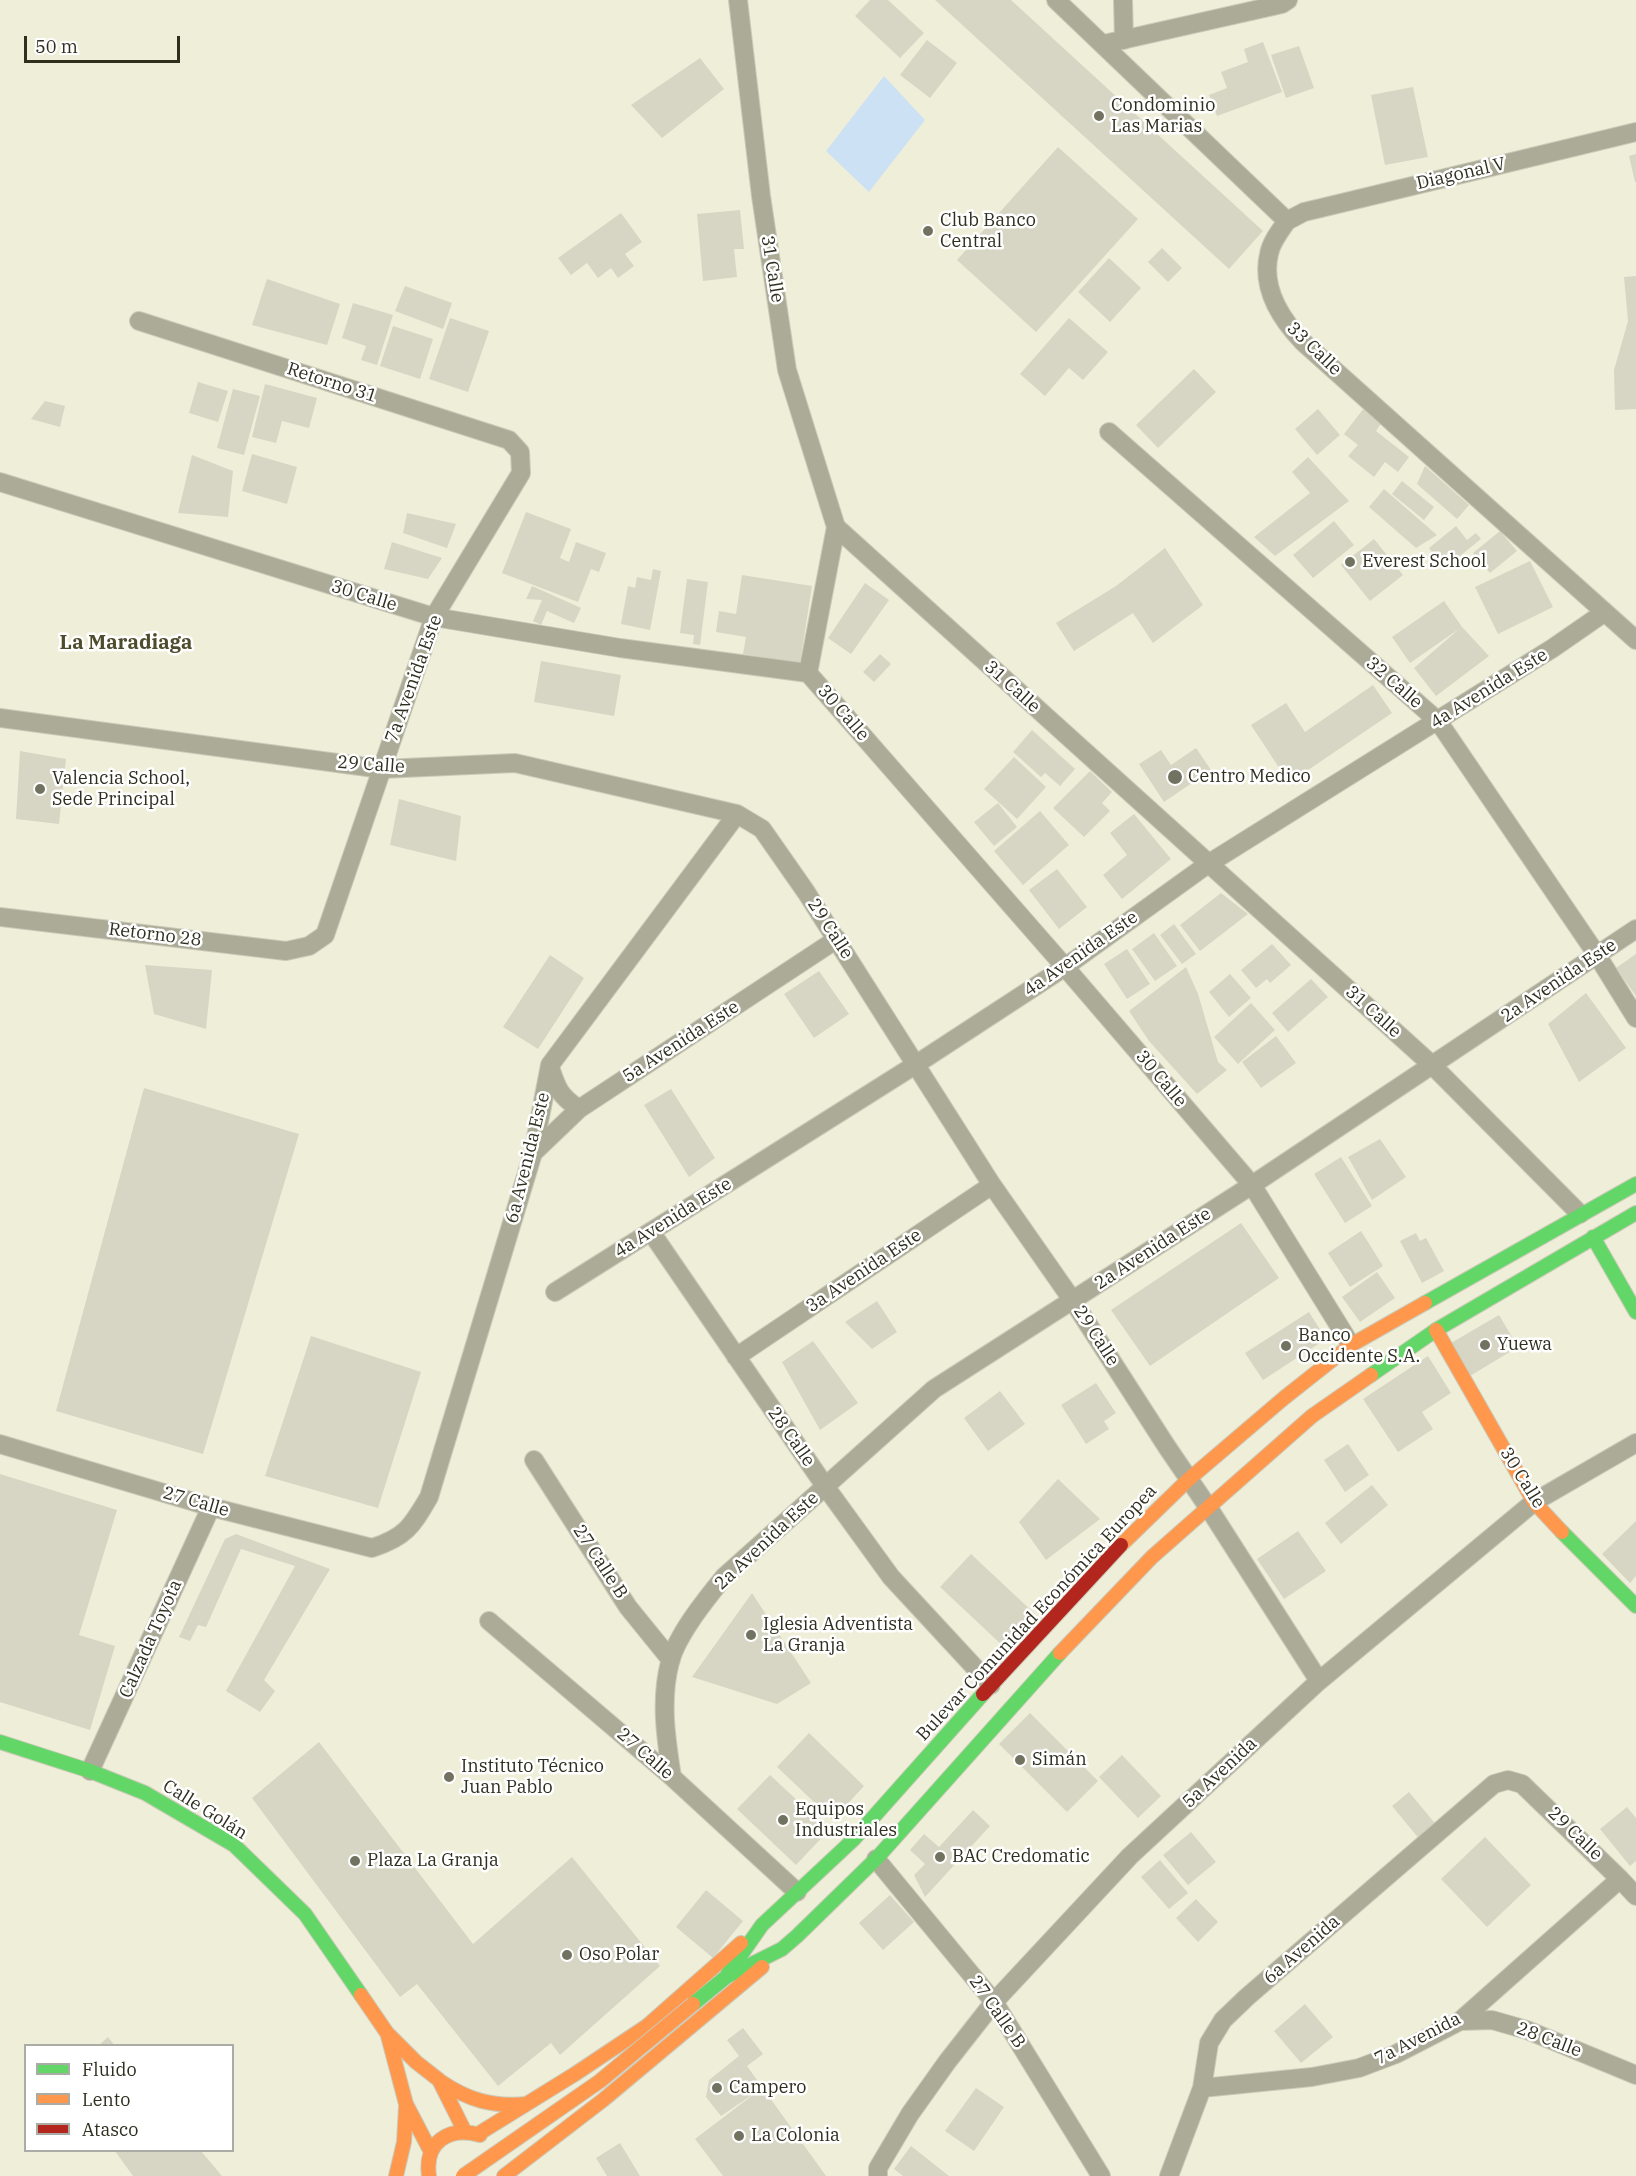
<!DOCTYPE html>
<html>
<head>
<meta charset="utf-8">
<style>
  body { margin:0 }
  #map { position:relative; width:1636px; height:2176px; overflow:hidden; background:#efeed9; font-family:"IBM Plex Serif",serif }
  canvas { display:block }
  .legend { position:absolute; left:24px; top:2044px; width:210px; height:108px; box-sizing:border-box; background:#fff; border:2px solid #acaca6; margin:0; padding:8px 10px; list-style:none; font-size:18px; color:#2f2f20 }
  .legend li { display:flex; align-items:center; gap:12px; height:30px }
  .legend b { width:30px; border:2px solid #acaca6 }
  .scale { position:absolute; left:24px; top:36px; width:156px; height:27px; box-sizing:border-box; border:3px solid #2f2f20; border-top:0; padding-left:8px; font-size:18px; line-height:21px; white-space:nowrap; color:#2f2f20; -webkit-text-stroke:4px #fff; paint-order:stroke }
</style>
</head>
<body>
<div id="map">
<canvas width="1636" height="2176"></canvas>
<ul class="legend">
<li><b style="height:8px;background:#63d668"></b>Fluido</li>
<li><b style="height:8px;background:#ff974d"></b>Lento</li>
<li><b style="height:8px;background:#b3261e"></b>Atasco</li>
</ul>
<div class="scale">50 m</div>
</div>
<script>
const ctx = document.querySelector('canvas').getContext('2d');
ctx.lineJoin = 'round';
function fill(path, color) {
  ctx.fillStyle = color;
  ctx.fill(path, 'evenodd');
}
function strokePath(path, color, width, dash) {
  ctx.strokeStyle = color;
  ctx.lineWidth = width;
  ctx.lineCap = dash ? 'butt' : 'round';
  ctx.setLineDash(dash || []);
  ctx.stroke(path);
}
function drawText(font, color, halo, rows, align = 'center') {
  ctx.font = font + ' "IBM Plex Serif",serif';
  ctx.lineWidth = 5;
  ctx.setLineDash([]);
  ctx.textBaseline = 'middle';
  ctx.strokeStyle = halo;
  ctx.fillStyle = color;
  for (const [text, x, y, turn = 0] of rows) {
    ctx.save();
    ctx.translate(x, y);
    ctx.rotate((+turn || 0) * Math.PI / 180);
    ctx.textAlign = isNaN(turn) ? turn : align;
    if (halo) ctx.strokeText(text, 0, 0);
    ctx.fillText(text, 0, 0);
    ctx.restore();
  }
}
fill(new Path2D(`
  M884,76L925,120L869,192L826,151Z`), '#cce1f3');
fill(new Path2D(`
  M870,0H888L924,33L900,58L855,16Z
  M935,0H1011L1263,231L1229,269Z
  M927,40L957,63L930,98L900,75Z
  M1263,42L1282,92L1217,116L1209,95L1227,88L1221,72L1248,62L1244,49Z
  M1299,46L1314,88L1286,98L1271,55Z
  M700,58L724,89L662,138L631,105Z
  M1413,87L1428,157L1385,165L1371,95Z
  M1058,147L1138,219L1036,332L957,260Z
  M1636,154V182H1635L1629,156Z
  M740,210L744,249H734L737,277L703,281L697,214Z
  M621,213L642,242L625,254L634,266L618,278L611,268L598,278L587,263L571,275L558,258Z
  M1162,248L1182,268L1168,282L1148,262Z
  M1109,258L1141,288L1110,322L1078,292Z
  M1636,276V409L1615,410L1614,370L1628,321L1624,277Z
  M267,279L340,304L327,345L252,325Z
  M405,286L452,303L443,329L395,311Z
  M353,303L393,315L377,365L361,360L366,346L342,338Z
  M450,318L489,331L468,392L429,379Z
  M1069,318L1108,352L1083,380L1069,368L1045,396L1020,374Z
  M393,326L433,339L420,379L380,366Z
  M1194,369L1216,392L1158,448L1136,425Z
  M198,382L228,391L218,422L189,413Z
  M265,384L317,398L309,428L282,421L276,443L252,437Z
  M233,389L260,396L244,455L217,448Z
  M45,401L65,406L60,427L31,419Z
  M1364,408L1382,422L1376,431L1409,457L1398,472L1385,462L1374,477L1348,456L1358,445L1344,434Z
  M1318,409L1340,435L1317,455L1295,429Z
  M252,454L297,467L287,504L242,491Z
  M192,455L233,471L228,517L178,513Z
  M1308,457L1349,501L1275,556L1254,537L1310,493L1292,472Z
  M1425,466L1469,505L1457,519L1417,484Z
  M1402,481L1434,507L1424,520L1392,494Z
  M1384,489L1437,535L1416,548L1369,507Z
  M526,512L571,529L560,558L569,562L576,542L606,553L599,572L591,569L578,602L502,573Z
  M407,513L456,524L447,548L403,533Z
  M1334,521L1354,545L1313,578L1293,555Z
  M1456,526L1467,540L1476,533L1481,539L1456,559L1452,555L1441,564L1429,548Z
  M1500,531L1517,551L1490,573L1473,553Z
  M1374,539L1403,575L1370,601L1341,565Z
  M392,542L442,558L428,579L384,569Z
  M1165,548L1203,605L1153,643L1133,613L1074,651L1056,623L1116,586Z
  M1530,561L1553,607L1498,634L1475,587Z
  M653,569L661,571L650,630L621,624L628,586L635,588L637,577L651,580Z
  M742,575L812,586L800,663L743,654L746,637L716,632L719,611L736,614Z
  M687,579L708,582L700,645L693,644L694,635L680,633Z
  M865,583L889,600L851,654L828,638Z
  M532,586L581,608L574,623L547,611L541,625L533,621L542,600L526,599Z
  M1444,601L1462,627L1489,656L1436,696L1414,668L1459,629L1410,663L1392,637Z
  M880,654L891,664L874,682L863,672Z
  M541,661L621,675L614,716L534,702Z
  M1373,685L1392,713L1289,783L1251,725L1286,703L1305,732Z
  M1032,730L1075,769L1060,786L1045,773L1041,777L1013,752Z
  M1196,748L1211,770L1164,802L1139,764L1161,750L1171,765Z
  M20,751L66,759L59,824L16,819Z
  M1014,757L1046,787L1017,819L984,789Z
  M1090,771L1112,792L1102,803L1110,811L1084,837L1053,808Z
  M399,799L461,816L456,861L390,845Z
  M998,803L1017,827L994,846L974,822Z
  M1040,811L1069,845L1023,885L994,851Z
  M1134,814L1171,859L1122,899L1103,875L1127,855L1110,833Z
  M1057,869L1087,907L1059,929L1029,890Z
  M1221,893L1248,914L1200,951L1180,925Z
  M1174,924L1196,954L1182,964L1160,935Z
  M1154,933L1177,966L1155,981L1132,949Z
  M1272,944L1291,965L1270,983L1267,979L1256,988L1241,970Z
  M1127,949L1150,984L1127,999L1104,964Z
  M1636,954V996L1616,968Z
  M550,955L584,978L538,1049L503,1027Z
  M145,965L212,970L206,1029L154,1014Z
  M1186,967L1198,994L1218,1062L1227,1070L1197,1094L1149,1041L1129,1011Z
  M819,971L849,1014L814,1038L784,994Z
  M1230,974L1251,998L1229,1017L1209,992Z
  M1311,979L1328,997L1288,1032L1272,1013Z
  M1586,993L1626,1048L1579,1082L1548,1024Z
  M1251,1003L1275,1030L1238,1064L1214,1037Z
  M1276,1036L1296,1063L1261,1088L1242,1062Z
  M144,1088L299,1134L203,1454L56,1411Z
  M671,1089L715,1158L689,1177L644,1105Z
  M1380,1139L1406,1177L1372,1200L1348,1157Z
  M1341,1157L1372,1206L1345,1223L1314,1174Z
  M1241,1223L1279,1278L1150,1366L1111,1310Z
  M1361,1231L1383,1266L1350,1287L1328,1253Z
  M1416,1233L1420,1241L1426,1238L1444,1271L1422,1283L1400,1241Z
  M1377,1272L1395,1298L1360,1322L1342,1297Z
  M877,1301L897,1332L872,1349L845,1322Z
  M1309,1312L1326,1339L1263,1380L1245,1353Z
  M1499,1315L1518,1347L1470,1376L1451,1343Z
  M311,1336L421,1372L378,1508L265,1476Z
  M813,1341L858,1403L820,1430L782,1362Z
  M1428,1356L1451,1393L1422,1412L1433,1429L1398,1452L1363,1399Z
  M1096,1383L1116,1413L1104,1421L1109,1429L1086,1444L1061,1405Z
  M1000,1391L1025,1424L988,1451L964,1418Z
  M1348,1444L1369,1475L1345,1492L1324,1460Z
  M0,1474L117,1510L79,1635L115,1646L90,1730L0,1702Z
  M1058,1479L1100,1519L1046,1560L1019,1522Z
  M1372,1485L1388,1505L1341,1544L1325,1523Z
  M1636,1521V1576L1630,1583L1602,1554Z
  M1298,1531L1326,1571L1284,1599L1257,1559Z
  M236,1534L330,1569L264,1680L275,1691L260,1712L226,1691L295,1566L241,1549L206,1627L198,1625L190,1641L179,1637L225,1539Z
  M971,1554L1035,1614L1004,1647L940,1587Z
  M752,1593L811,1683L777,1704L692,1677Z
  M1030,1713L1098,1781L1067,1812L999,1744Z
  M809,1733L864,1786L833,1820L777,1767Z
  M319,1742L473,1944L572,1857L660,1966L560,2055L551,2043L498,2086L417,1984L400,1997L252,1798Z
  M1122,1755L1161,1796L1138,1818L1099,1777Z
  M770,1775L829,1830L796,1865L737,1809Z
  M1409,1792L1438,1827L1421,1841L1392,1806Z
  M1627,1807L1636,1818V1861L1630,1866L1600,1829Z
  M973,1810L990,1826L925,1897L914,1875L925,1864L910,1850L924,1834L939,1847Z
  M1191,1832L1216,1862L1188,1885L1163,1855Z
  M1485,1837L1531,1885L1487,1927L1441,1879Z
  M1160,1860L1188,1893L1169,1909L1141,1877Z
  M706,1890L743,1921L713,1958L676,1927Z
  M890,1895L914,1922L883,1950L859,1923Z
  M1196,1899L1218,1922L1198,1942L1176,1918Z
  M1305,2004L1333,2037L1301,2063L1274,2031Z
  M743,2028L763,2054L747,2066L826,2176H723L695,2139L758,2091L721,2116L706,2097L709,2080L739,2056L727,2040Z
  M108,2037L115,2046H98Z
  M976,2088L1004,2107L974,2151L945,2131Z
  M620,2143L640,2176H607L596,2158Z
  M911,2146L949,2176H903L894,2169Z
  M115,2151H201L222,2176H133Z`), '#d7d6c5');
const street = new Path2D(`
  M738,0L761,196L787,370L836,527L1432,1065L1580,1214
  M1056,0L1287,221C1280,231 1271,242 1269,254C1261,288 1280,318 1303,342L1636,640
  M1123,0L1124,40
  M1104,44L1282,4L1288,0
  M1287,221L1304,212L1321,208L1636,132
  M1109,432L1438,721L1597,955L1636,1018
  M0,482L434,617L620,648L808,673L1065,967L1252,1185L1351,1345
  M808,673L836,527
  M0,718L382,769L515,763L737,814L762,829L806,892L992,1185L1073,1301L1167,1447L1208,1507L1319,1681
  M0,917L286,951L309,946L325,935L434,617L521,473L520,452L509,440L139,321
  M550,1067C557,1089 560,1096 579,1109
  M533,1153L579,1109L837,939
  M651,1232L825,1486L891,1577L991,1685
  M555,1292L915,1065L1065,967L1208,864L1553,648L1605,612
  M736,1357L992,1185
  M0,1444L211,1507L372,1548C406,1537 412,1526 429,1497L533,1153L550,1065L737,814
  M534,1460L628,1607L671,1660
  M489,1621L672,1777L797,1892
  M90,1771L211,1507
  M672,1777C666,1739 660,1700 670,1662C677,1635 706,1599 724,1577L934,1389L1252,1185L1636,929
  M876,1859L994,2002L1101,2176
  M1460,2021L1492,2020L1527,2030L1636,2075
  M1202,2088L1312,2077L1359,2068L1396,2054L1460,2021L1620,1879
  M878,2176V2168L910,2114L947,2062L994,2002L1130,1856L1319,1681L1534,1502L1636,1443
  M1169,2176L1202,2088L1209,2043L1223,2020L1247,1997L1494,1784L1508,1780L1522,1784L1620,1879L1636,1896`);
const fast = new Path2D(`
  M1593,1237L1636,1312
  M1425,1303L1636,1184
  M1371,1375L1436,1330L1636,1213
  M1562,1532L1636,1606
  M0,1742L90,1771L145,1793L234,1845L305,1914L361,1995
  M727,1975L762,1925L853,1840L983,1694
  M693,2004L726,1977L782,1949L797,1936L876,1859L1060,1653`);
const slow = new Path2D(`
  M1436,1330L1534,1502L1562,1532
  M1121,1545L1189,1479L1284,1398L1351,1345L1425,1303
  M1060,1653L1152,1557L1312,1416L1371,1375
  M361,1995L387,2033L416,2062L439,2080L464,2130
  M388,2036L406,2104L431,2152
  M440,2081C468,2100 492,2107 526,2104
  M478,2134L575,2074L647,2026L741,1943
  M396,2176L404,2142L406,2107
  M429,2176C424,2142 449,2126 480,2135
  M504,2176L603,2100L762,1967`);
const jam = new Path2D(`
  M983,1694L1121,1545`);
strokePath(street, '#cbcab9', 20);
strokePath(fast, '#cbcab9', 16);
strokePath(slow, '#cbcab9', 16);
strokePath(jam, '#cbcab9', 16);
strokePath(street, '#acab98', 18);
strokePath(fast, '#63d668', 14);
strokePath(slow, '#ff974d', 14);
strokePath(jam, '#b3261e', 14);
const slowBridge = new Path2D(`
  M463,2176L600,2081L693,2004`);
strokePath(slowBridge, '#cbcab9', 16, []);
strokePath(slowBridge, '#ff974d', 14);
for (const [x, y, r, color] of [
  [1099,116,6,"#727261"],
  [928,231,6,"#727261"],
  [1350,562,6,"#727261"],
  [1175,777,8,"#727261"],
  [40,789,6,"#727261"],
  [1485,1345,6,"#727261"],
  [1286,1346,6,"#727261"],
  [751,1635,6,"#727261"],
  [1020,1760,6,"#727261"],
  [449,1777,6,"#727261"],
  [783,1820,6,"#727261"],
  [940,1857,6,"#727261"],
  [355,1861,6,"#727261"],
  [567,1955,6,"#727261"],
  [717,2088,6,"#727261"],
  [739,2136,6,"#727261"]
]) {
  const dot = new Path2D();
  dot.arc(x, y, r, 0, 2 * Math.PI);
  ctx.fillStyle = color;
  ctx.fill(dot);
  strokePath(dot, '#fff', 2);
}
drawText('18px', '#2f2f20', '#fff', [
  ["Condominio",1111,106],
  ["Las Marias",1111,127],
  ["Club Banco",940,221],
  ["Central",940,242],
  ["Everest School",1362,562],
  ["Centro Medico",1188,777],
  ["Valencia School,",52,779],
  ["Sede Principal",52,800],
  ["Banco",1298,1336],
  ["Occidente S.A.",1298,1357],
  ["Yuewa",1497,1345],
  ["Iglesia Adventista",763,1625],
  ["La Granja",763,1646],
  ["Simán",1032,1760],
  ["Instituto Técnico",461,1767],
  ["Juan Pablo",461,1788],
  ["Equipos",795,1810],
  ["Industriales",795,1831],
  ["BAC Credomatic",952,1857],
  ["Plaza La Granja",367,1861],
  ["Oso Polar",579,1955],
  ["Campero",729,2088],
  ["La Colonia",751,2136]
], 'left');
drawText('18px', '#2f2f20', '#fff', [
  ["Diagonal V",1461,174,-13],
  ["31 Calle",772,269,81],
  ["33 Calle",1314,349,44],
  ["Retorno 31",332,383,18],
  ["30 Calle",364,596,17],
  ["7a Avenida Este",414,679,-70],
  ["32 Calle",1394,683,41],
  ["31 Calle",1012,687,42],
  ["4a Avenida Este",1489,689,-32],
  ["30 Calle",843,713,49],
  ["29 Calle",371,765,4],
  ["29 Calle",830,929,57],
  ["Retorno 28",155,935,7],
  ["4a Avenida Este",1081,954,-35],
  ["2a Avenida Este",1559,981,-34],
  ["31 Calle",1373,1012,42],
  ["5a Avenida Este",681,1042,-33],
  ["30 Calle",1161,1079,50],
  ["6a Avenida Este",528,1158,-76],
  ["4a Avenida Este",673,1218,-32],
  ["2a Avenida Este",1153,1249,-33],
  ["3a Avenida Este",864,1271,-34],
  ["29 Calle",1096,1336,57],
  ["28 Calle",791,1437,55],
  ["30 Calle",1522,1478,58],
  ["27 Calle",196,1502,16],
  ["2a Avenida Este",767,1541,-43],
  ["27 Calle B",600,1562,57],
  ["Bulevar Comunidad Económica Europea",1037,1613,-47],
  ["Calzada Toyota",151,1639,-66],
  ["27 Calle",645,1754,41],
  ["5a Avenida",1220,1773,-43],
  ["Calle Golán",205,1810,32],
  ["29 Calle",1575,1834,44],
  ["6a Avenida",1302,1950,-41],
  ["27 Calle B",997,2012,55],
  ["7a Avenida",1418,2039,-27],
  ["28 Calle",1549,2040,21]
]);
drawText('bold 20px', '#4e4c2c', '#fff', [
  ["La Maradiaga",126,643]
]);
</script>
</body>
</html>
